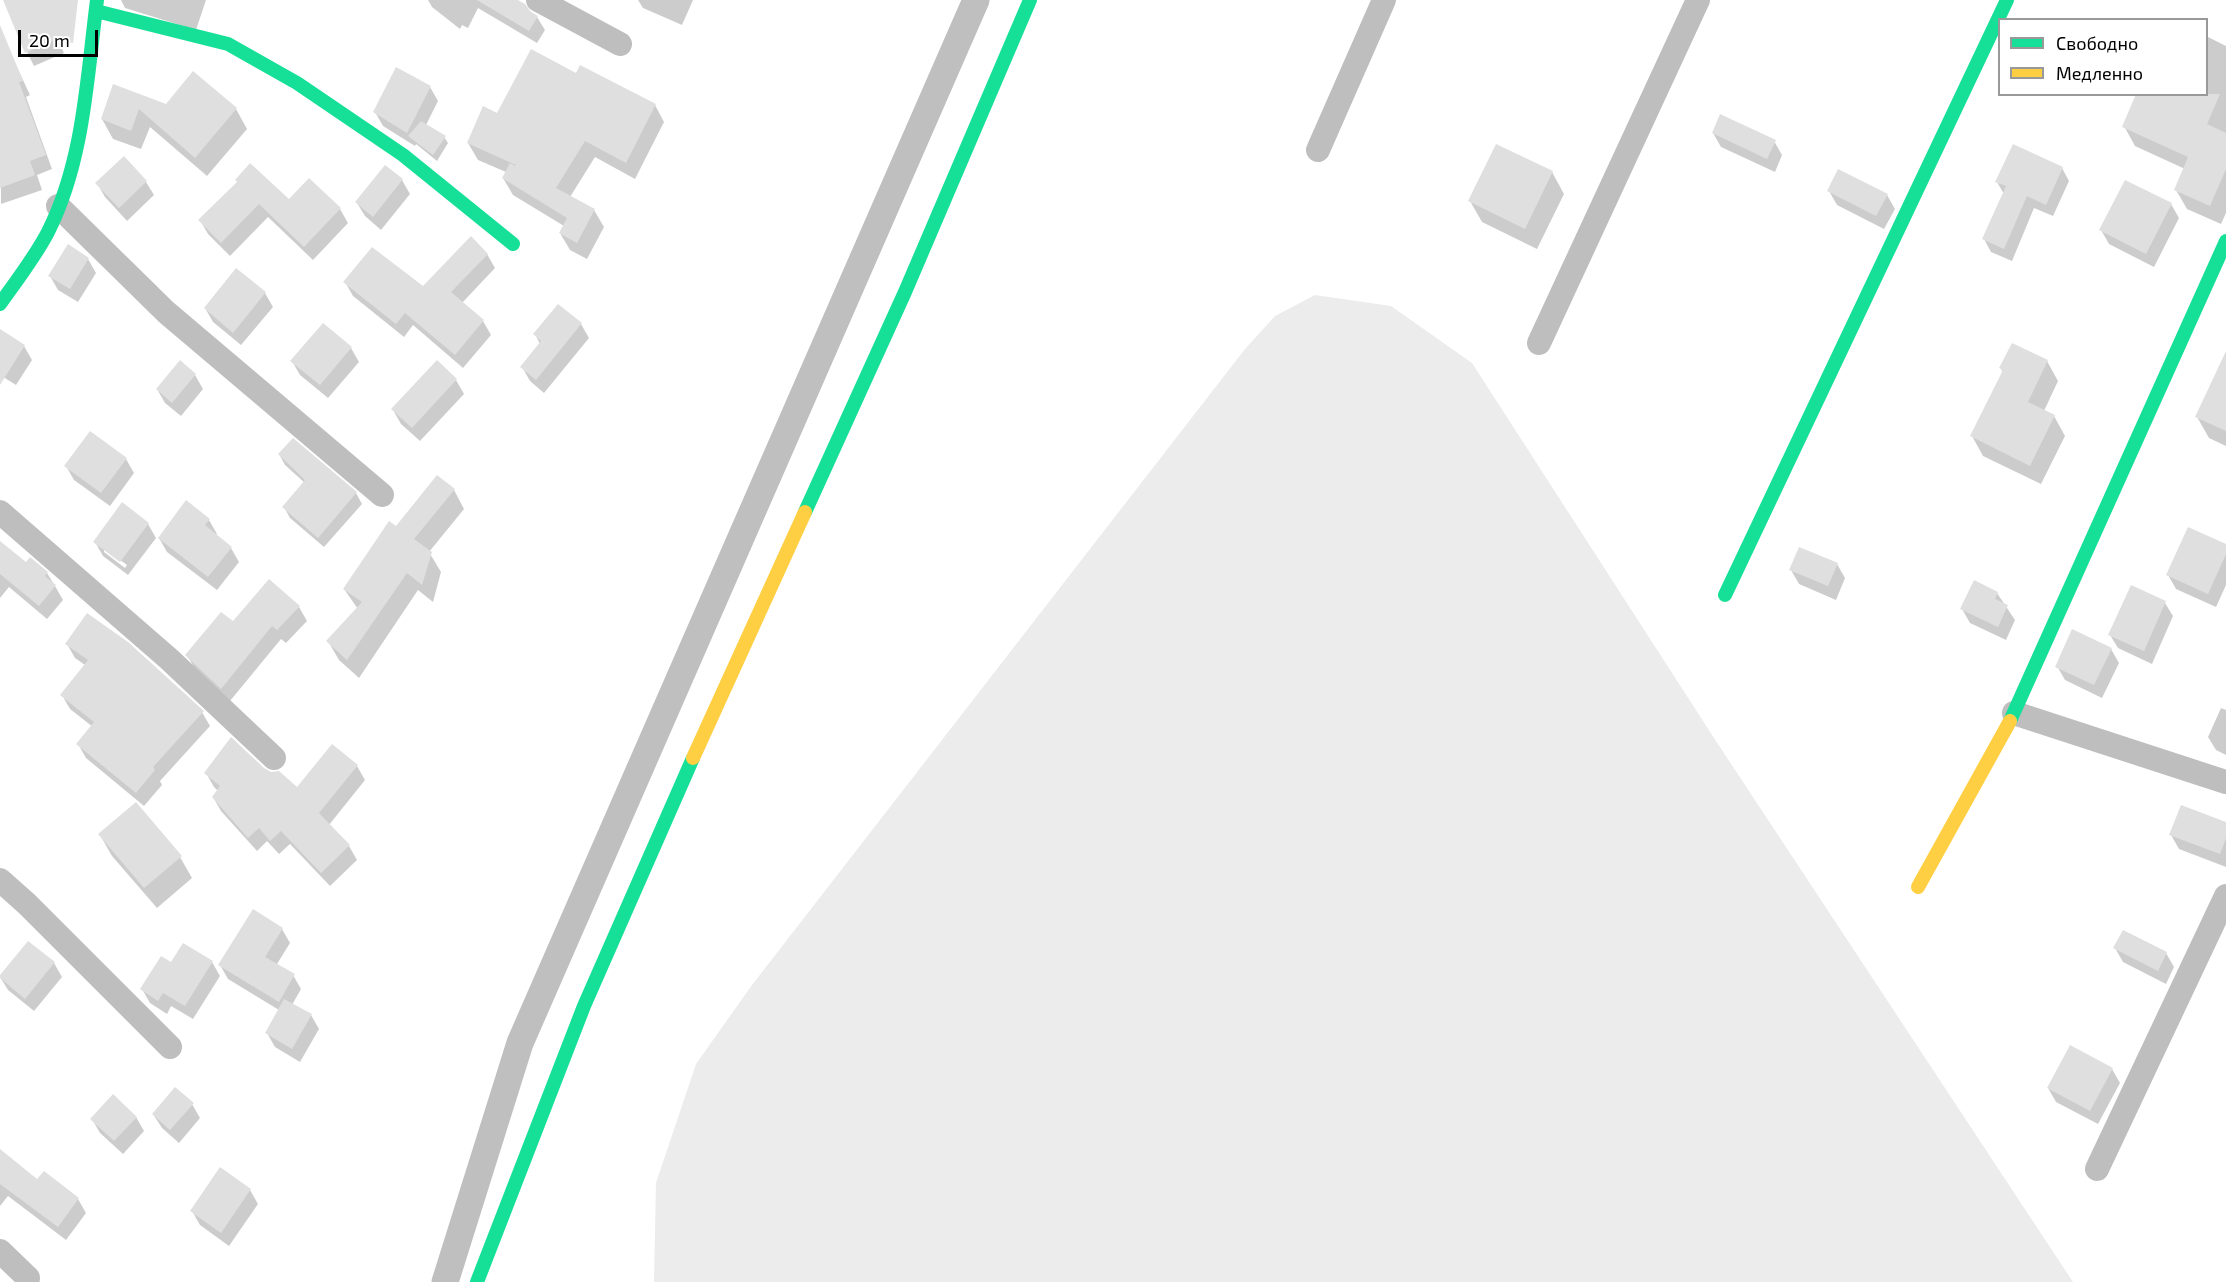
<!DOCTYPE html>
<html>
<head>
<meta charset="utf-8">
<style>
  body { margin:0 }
  #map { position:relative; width:2226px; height:1282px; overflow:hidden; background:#fff; font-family:"Exo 2",sans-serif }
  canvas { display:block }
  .legend { position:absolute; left:1998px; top:18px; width:210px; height:78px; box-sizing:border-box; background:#fff; border:2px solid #999; margin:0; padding:8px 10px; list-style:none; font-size:18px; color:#000 }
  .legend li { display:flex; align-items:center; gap:12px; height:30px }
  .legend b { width:30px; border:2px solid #999 }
  .scale { position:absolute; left:18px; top:30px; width:80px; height:27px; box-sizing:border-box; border:3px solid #000; border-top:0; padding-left:8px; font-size:18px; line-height:21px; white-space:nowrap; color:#000; -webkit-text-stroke:4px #fff; paint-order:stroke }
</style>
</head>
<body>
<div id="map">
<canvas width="2226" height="1282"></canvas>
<ul class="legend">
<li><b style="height:8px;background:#16e098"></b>Свободно</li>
<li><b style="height:8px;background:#ffcf43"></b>Медленно</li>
</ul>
<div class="scale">20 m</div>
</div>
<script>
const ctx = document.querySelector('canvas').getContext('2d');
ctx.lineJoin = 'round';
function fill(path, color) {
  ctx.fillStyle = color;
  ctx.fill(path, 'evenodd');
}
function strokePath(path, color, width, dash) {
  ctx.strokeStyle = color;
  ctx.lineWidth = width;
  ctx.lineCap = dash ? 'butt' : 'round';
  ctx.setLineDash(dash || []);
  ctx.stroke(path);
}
fill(new Path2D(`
  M1315,295L1391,306L1472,363L1714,738L2073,1282H654L656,1183L696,1064L752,985L1245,349L1275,316Z`), '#ececec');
fill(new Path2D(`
  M13,0H41L64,53L34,66L27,52Z
  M121,0H206L196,30L125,8Z
  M428,0H515L537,17L545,30L537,43L478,8L468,28L462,25L460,29L432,7Z
  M638,0H693L682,25L643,8Z
  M2206,36L2226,46V213L2221,224L2187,209L2176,190L2185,169L2135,146L2124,126L2206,94Z
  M10,52L30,95L26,97L52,169L37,175L42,190L1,204L0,56Z
  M194,73L236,109L247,129L207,176L150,127L141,149L113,139L102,119L114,86L166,106Z
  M576,75L655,105L664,122L635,179L595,157L570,197L594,210L604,227L587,259L570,250L560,233L564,226L513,195L503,178L506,172L478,160L468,143L498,115Z
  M430,87L438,101L426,125L444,137L448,143L437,161L416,144L415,146L383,126L375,112Z
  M1713,133L1774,141L1782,155L1775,172L1721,147Z
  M2062,168L2069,181L2053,216L2034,208L2012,261L1991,252L1984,239L2004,194L1997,182Z
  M1552,172L1564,194L1537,249L1482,222L1470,201Z
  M402,180L410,194L381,230L365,216L357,203Z
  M146,182L154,195L127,221L105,197L97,183Z
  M238,182L289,201L340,209L348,223L313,260L268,217L230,256L208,234L200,220Z
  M1829,191L1887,195L1895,209L1884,229L1837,205Z
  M2171,204L2179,218L2154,267L2109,244L2101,230Z
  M487,254L495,268L462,303L483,321L491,335L463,368L413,325L404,337L353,296L345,282L423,288Z
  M88,259L96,273L78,302L58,290L50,276Z
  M265,293L273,307L241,345L213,322L205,308Z
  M581,324L589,338L544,393L530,381L522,367L540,344L535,334Z
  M323,325L351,348L359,362L328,398L300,375L292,361Z
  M0,342L24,346L32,360L16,385L0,375Z
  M2226,357V446L2209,438L2197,417Z
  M2047,361L2058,381L2044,411L2054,416L2065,436L2041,484L1983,456L1972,436L2003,373L2001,368Z
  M180,362L195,375L203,389L181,416L165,403L157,389Z
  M456,380L464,394L420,441L401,424L393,410Z
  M293,440L356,493L362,504L324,547L290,518L284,507L305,483L285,465L279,454Z
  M126,459L134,473L110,506L74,480L66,466Z
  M454,490L464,509L429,552L441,572L433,602L418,590L359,678L339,660L328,641L358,609L344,589L396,528Z
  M209,520L217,534L215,535L231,548L239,562L217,590L167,552L159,538Z
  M148,524L156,538L128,575L103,556L95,542ZM104,548L127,565L125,568L104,552Z
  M0,543L26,564L47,573L55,586L63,600L47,619L9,587L0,598Z
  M2226,546V585L2216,607L2176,589L2168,575Z
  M1837,564L1845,578L1836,600L1799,584L1791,570Z
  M1997,593L2015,620L2006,640L1970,623L1962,609Z
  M2165,603L2173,616L2152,664L2118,648L2110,635Z
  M299,607L307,621L286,643L281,639L230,701L195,669L187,655L233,623Z
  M67,644L202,712L210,726L160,781L162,785L144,806L86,758L78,744L93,727L70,709L62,695L85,665L75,658Z
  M2111,649L2119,663L2102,698L2065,680L2057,666Z
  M2221,708L2226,710V755L2216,750L2208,737Z
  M332,746L357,766L365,780L329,825L349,846L357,860L330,886L290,844L279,854L267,841L257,851L221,811L213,797L218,791L214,787L206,773L263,770L297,789Z
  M2226,824V867L2179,849L2171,835Z
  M100,835L180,857L192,878L157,908L112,856Z
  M254,911L282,929L290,943L277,964L293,975L301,989L292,1005L311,1015L319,1029L300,1062L275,1047L267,1033L279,1010L228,979L220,965Z
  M2115,948L2166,953L2174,967L2166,984L2123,962Z
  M212,962L220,976L193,1019L171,1006L167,1014L150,1003L142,989L172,964Z
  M54,963L62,977L34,1011L8,990L0,977Z
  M2112,1069L2120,1083L2098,1124L2056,1102L2048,1088Z
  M192,1104L200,1118L179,1143L162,1128L153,1114Z
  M136,1117L144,1131L123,1154L100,1133L92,1119Z
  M0,1151L37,1181L78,1199L86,1213L66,1240L8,1196L0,1206Z
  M250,1190L258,1204L229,1246L200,1225L192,1211Z`), '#0003');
strokePath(new Path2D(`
  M445,1282L520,1043L976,0`), '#bfbfbf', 27);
fill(new Path2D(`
  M3,0H78L73,43L55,40L25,53Z
  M477,0H518L525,4L531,12L538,16L529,31Z
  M0,25L23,81L19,82L46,155L30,161L35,175L0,188Z
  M531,49L576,73L580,65L656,104L626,163L585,141L556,188L595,209L577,243L559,233L567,218L502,178L510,163L515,166L516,165L467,143L483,106L497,113Z
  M396,67L431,86L407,133L373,112Z
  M193,71L237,108L195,158L139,109L131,131L101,119L113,84L166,104Z
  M2136,94H2220L2207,124L2226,133V169L2210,206L2174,190L2188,157L2122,127Z
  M1720,114L1776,140L1767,159L1712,133Z
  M421,121L446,136L433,155L408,136Z
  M1496,144L1553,171L1525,229L1468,201Z
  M2013,144L2063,167L2046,205L2027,196L2004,249L1982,239L2006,186L1995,182Z
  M124,156L147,181L119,208L95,183Z
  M250,163L289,199L309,178L341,208L304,247L259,204L221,243L198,220L237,182L235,180Z
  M385,165L403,179L373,217L355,202Z
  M1838,169L1888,194L1876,216L1827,191Z
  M2125,180L2172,203L2146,254L2099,230Z
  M471,236L488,254L451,292L484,320L455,355L405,313L396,324L343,282L372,247L423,286Z
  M68,244L89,258L70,289L48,276Z
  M236,268L266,292L233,333L204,308Z
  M558,304L582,323L536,380L520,367L541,341L533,334Z
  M323,323L352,347L320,385L290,361Z
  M0,329L25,345L0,385Z
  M2012,343L2048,360L2028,402L2055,415L2030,466L1970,436L2003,370L1999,368Z
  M2226,351V431L2195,417Z
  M180,360L196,374L172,403L156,389Z
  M437,360L457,379L412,428L391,409Z
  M90,431L127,458L101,493L64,466Z
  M293,438L357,492L318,538L282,507L305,480L278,454Z
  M437,475L455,489L414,539L432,552L422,585L407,573L347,660L326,641L362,602L343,589L389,521L396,526Z
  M186,500L210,519L205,525L232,547L208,577L158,538Z
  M122,502L149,523L120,562L93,542Z
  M2188,527L2226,544V554L2208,594L2166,575Z
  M0,541L26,562L30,557L48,572L45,576L56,585L39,606L0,574Z
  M1799,547L1838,563L1828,586L1789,570Z
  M269,579L300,606L277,630L272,626L221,689L185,655L221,612L233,621Z
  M1974,580L1998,592L1995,599L2008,605L1998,627L1960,609Z
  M2131,585L2166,601L2144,651L2108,635Z
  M87,613L128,642L204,711L153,767L155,770L136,793L76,744L94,722L60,695L88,660L65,644Z
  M2072,629L2112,648L2094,685L2055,667Z
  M231,737L264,768L271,772L279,771L297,787L332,744L358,765L319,813L350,845L321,873L281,831L270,841L259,828L248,838L212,797L220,786L204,773Z
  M136,802L182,856L144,888L98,834Z
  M2181,805L2226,822V838L2220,854L2169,835Z
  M253,909L283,928L265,957L295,974L279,1002L218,965Z
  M2123,930L2167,952L2158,971L2113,948Z
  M28,941L55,962L25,999L0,978V975Z
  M183,943L213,961L185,1006L163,993L158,1001L140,989L161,956L171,962Z
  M284,999L312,1014L292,1049L265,1033Z
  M2070,1045L2113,1068L2090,1111L2047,1088Z
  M175,1087L194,1103L170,1130L152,1114Z
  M113,1094L137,1117L114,1141L90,1119Z
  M0,1149L37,1179L44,1171L79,1198L58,1227L0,1184Z
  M220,1167L251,1189L221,1233L190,1211Z`), '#dfdfdf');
strokePath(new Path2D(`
  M538,0L620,44
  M1318,150L1384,0
  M58,206L166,312L382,495
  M1539,343L1698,0
  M0,512L169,659L274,758
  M2014,713L2226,782
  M0,880L27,904L170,1047
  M2097,1169L2226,896
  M0,1251L28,1278`), '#bebebe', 24);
strokePath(new Path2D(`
  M96,11L228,44L297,83L403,155L513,244
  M0,304C17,280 35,257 48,232C84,161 87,77 97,0
  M805,512L905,292L1030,0
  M1725,595L2007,0
  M2010,721L2226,241
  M477,1282L584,1006L693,758`), '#16e098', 14);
strokePath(new Path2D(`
  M693,758L805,512
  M1918,887L2010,721`), '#ffcf43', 14);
</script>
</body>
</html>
